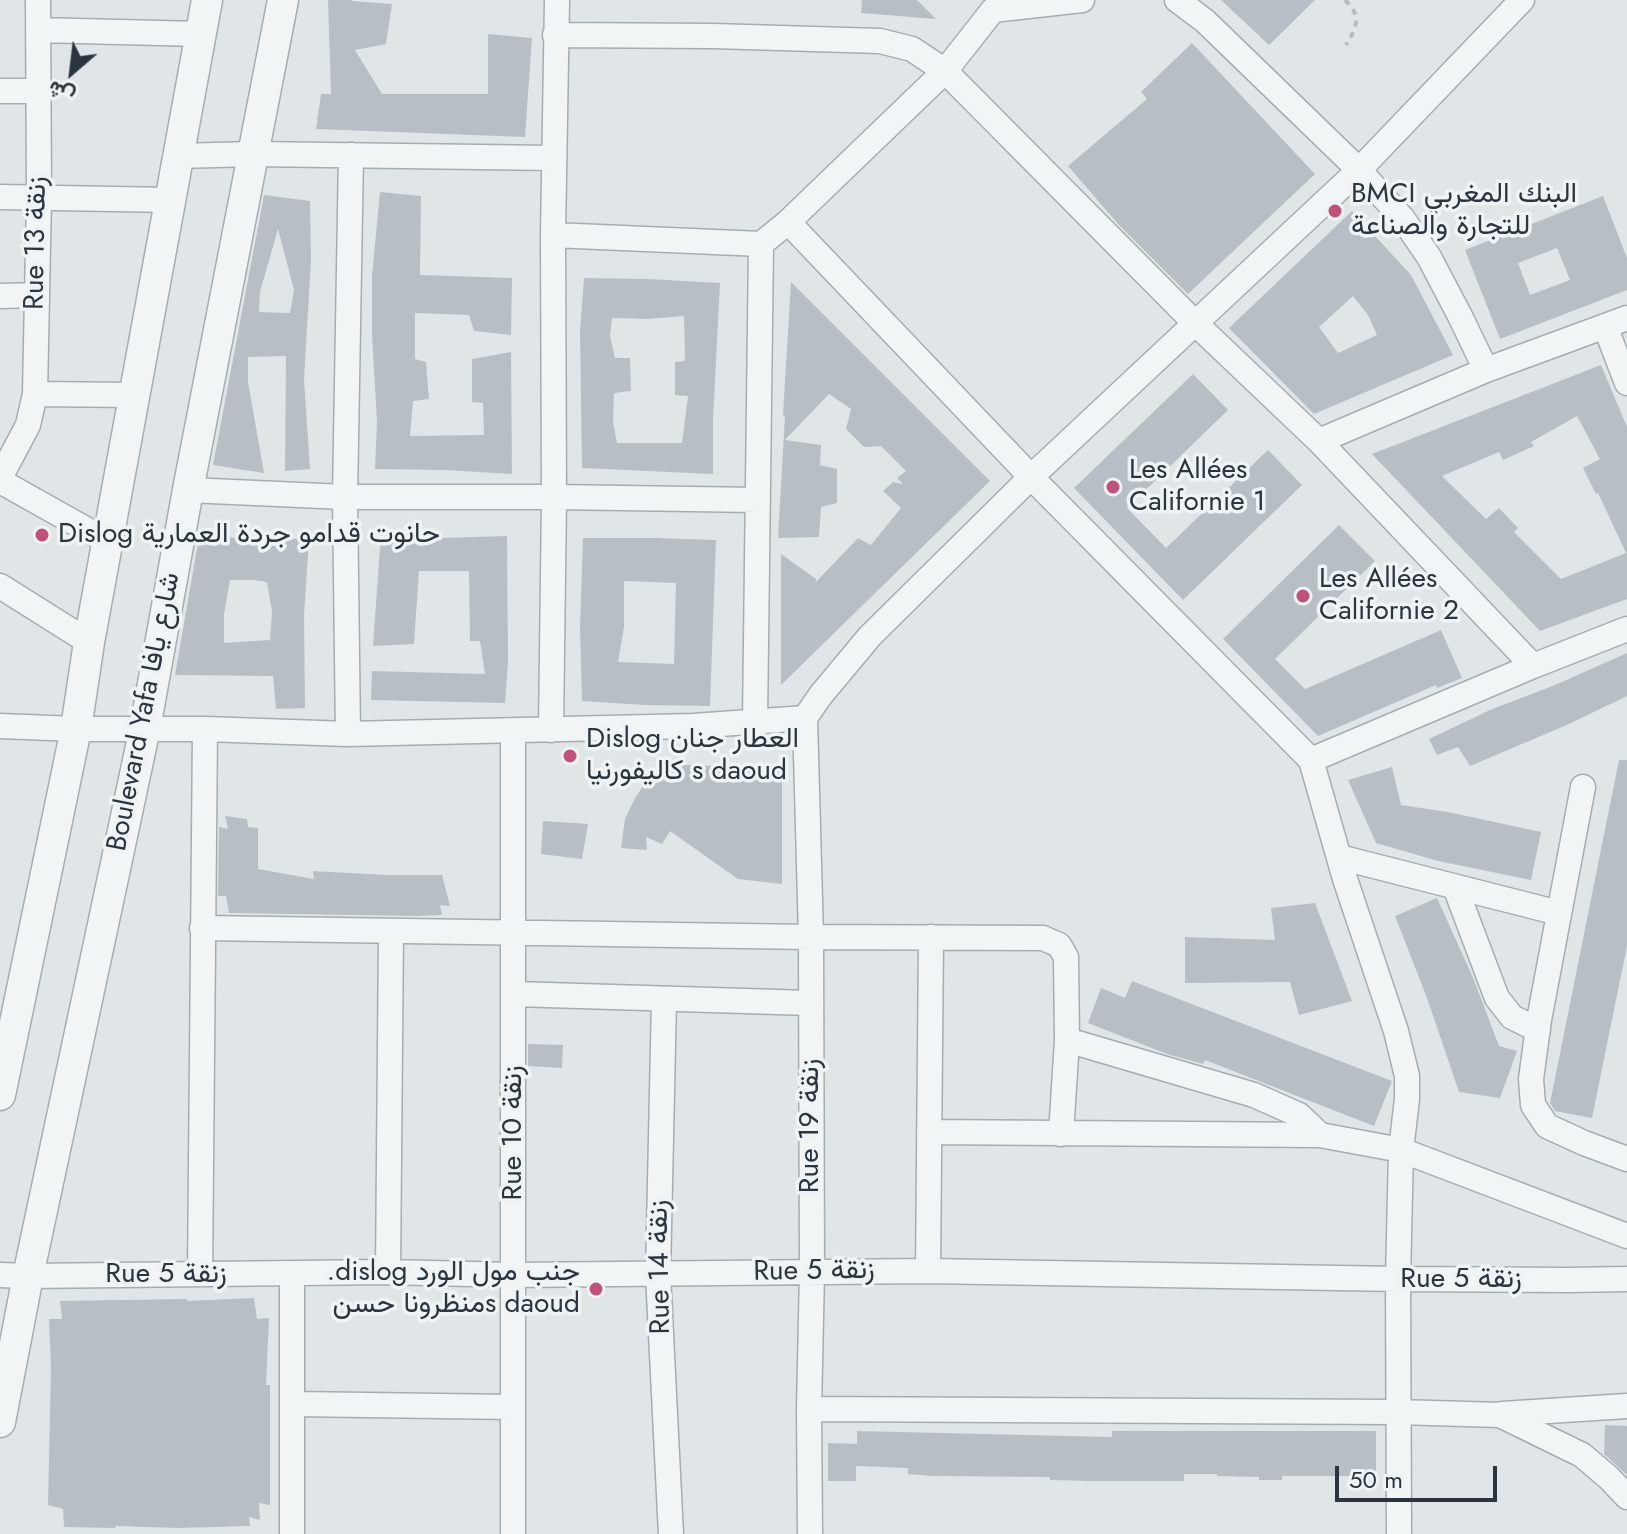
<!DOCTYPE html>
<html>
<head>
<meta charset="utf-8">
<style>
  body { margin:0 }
  #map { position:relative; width:1627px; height:1534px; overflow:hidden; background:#e0e5e8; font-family:Jost,Vazirmatn,sans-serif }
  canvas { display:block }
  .north { position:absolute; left:32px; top:32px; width:80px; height:80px; -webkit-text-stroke:6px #eff3f5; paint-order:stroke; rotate:208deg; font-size:22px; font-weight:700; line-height:32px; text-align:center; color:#2a353d }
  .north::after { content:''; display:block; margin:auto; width:28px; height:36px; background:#2a353d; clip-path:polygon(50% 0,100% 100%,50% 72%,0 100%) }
  .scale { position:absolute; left:1335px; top:1466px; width:162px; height:36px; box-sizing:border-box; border:4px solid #2a353d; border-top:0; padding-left:10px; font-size:24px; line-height:28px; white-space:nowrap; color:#2a353d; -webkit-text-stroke:6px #eff3f5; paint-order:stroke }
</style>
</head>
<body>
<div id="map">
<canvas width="1627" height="1534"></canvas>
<div class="north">ش</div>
<div class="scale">50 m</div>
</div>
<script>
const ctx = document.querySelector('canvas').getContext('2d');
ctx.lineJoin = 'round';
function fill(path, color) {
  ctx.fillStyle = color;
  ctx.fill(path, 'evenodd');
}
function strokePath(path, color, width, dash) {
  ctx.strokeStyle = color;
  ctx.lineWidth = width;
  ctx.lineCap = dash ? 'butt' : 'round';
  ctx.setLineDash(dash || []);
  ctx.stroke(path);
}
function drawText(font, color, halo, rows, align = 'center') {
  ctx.font = font + ' Jost,Vazirmatn,sans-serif';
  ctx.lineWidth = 7;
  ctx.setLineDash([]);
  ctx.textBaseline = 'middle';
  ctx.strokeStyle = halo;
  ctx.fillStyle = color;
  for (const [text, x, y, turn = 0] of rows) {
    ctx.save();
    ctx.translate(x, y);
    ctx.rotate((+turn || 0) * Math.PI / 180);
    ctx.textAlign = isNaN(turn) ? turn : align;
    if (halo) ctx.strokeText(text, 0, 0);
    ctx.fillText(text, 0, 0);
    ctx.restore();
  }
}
fill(new Path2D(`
  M328,0H352V1L392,4L386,44L355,50L382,94H488V34L532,38L525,137L316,129L321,94H331Z
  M862,0H917L936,19L861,13Z
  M1221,0H1315L1269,45Z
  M1192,43L1315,174L1188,294L1119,225L1068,166L1147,99L1141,92Z
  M380,192L421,196L420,275L512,278L511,335L474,331L469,315L415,313V359L426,362L429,399L413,401L410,436L484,435L483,403L472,402V359L511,352L512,474L446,470L375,469L377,421L372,336V276Z
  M264,195L310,201L311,260L304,380L310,469L285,471L286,356L248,357V382L264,473L213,465ZM278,229L294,290L290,313L259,312L260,292Z
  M1603,196L1627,258V290L1500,339L1465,250ZM1557,248L1570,280L1530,295L1518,263Z
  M1352,211L1411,275L1453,355L1314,414L1229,328ZM1353,296L1368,315L1377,335L1338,353L1319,327Z
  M584,278L648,279L720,283L713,419V474L582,468L580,331ZM684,316L685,361L675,362V395L688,396L682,443H617L613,421L614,393L631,391L630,358H615L610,336L612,318L648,319Z
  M791,282L990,481L781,685V554L816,579V582L858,538L871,545L901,508L883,491L893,482L903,484L897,478L906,471L881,446L864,447L846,429L851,409L829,394L785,440L821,445L820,465L837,469V503L821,507L819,537L778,538L785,416L783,415Z
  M1601,365L1627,427V599L1540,631L1372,454ZM1577,416L1600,459L1583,468L1596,494L1598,493L1626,553L1561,579L1514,532L1518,528L1499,508L1486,519L1442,476L1499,452L1503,460L1534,446L1531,442Z
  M1193,374L1228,410L1127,508L1166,548L1268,450L1302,485L1183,600L1074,488Z
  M1339,525L1375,561L1275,659L1305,689L1441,630L1462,678L1437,688L1436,685L1318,736L1223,639Z
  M381,533L440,538L507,536L508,661L505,703L371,700L372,671L485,674L480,641H470L469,571H419L414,644L373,646Z
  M199,537L309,539L304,615L305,708L276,709L273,676L175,675ZM230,580H254L267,582L272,612L270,640L224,643V614Z
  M583,538H655L716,540L710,706L645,705L582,701L580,627ZM624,581L676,583L674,664L618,662L624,627Z
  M1627,653V696L1569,724L1470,766L1458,747L1437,755L1429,739L1490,710L1555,685Z
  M1619,760H1627V946L1592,1118L1555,1111L1550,1103Z
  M668,764L782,769V884L738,879L670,831L662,844L646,837L647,850L621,848L625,819L635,798L647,780Z
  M1392,767L1401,805L1448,812L1541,832L1531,880L1438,861L1376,843L1348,780Z
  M225,816L247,819L248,827L258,828V869L314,879L313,871L387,875H442L450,906L440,905L442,915L417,916L229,913L226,896H218L219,827L228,829Z
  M543,821L588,824L582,859L541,854Z
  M1437,898L1474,980L1499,1046L1517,1051L1500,1098L1459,1092L1427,998L1395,916Z
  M1315,903L1352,1001L1299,1015L1290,982L1185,983V937L1275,940L1271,908Z
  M1132,981L1392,1081L1374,1126L1205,1060L1203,1064L1167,1054L1088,1023L1101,988L1125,998Z
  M528,1044L563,1045L562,1068L528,1066Z
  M254,1298L257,1319L269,1318L266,1385H270V1505L259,1503L260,1520L249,1517L250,1526L178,1528L116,1526L115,1528L64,1527L63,1509L48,1505L51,1368L49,1319H62L60,1301L187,1299V1301Z
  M1605,1425L1627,1426V1475L1604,1454Z
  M857,1431L1112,1437V1431H1376V1476H1282V1480H1259V1477L1217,1476V1474H1184V1481H1091L1050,1480V1477L933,1476L908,1474V1468L856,1466V1481H828V1443L857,1444Z`), '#b8bfc4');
const minor = new Path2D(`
  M1177,0L1205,21L1359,170L1403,219L1429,257L1460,316L1486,370
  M38,30L201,34
  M555,35L713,36L880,41L912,49L945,71L1195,323L1319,441L1486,370L1627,318
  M0,91H38
  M179,156L252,154L554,158
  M0,197L171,200
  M788,222L945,71L993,10L1082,0
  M553,235L761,244L788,222L1031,477L1311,760L1345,879L1396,1031L1407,1076V1099L1401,1150L1398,1279L1399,1534
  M0,296L36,295
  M1605,326L1627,383
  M35,394L134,395
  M1319,441L1533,666
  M0,478L28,425L35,394L39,197L38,0
  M0,481L107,541
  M188,490L345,497H554L758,500
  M0,586L89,642
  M805,718L820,696L870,636L1031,477L1359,170L1522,0
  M805,718L811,937L812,1272L809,1409L810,1534
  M755,722L761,244
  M0,726L76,729H205L348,734L693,726L805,718
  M551,730L554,497L553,235L557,0
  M348,734L345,497L351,155
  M1311,760L1533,666L1627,629
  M1583,787L1539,1020L1531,1079L1533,1105L1547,1126L1584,1143L1627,1159
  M1339,857L1559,913
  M1455,887L1497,998L1512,1017L1538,1030
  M202,928L811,937L1043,938L1059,945L1066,957L1067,1040L1061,1134
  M514,994L810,1003
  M664,1000L658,1274L671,1534
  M1067,1040L1254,1095L1299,1115L1320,1135
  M929,1132L1320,1135L1401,1150L1627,1236
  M928,1271L931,937
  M388,1272L391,931
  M200,1274L205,729
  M292,1274V1534
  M0,1275L28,1276L388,1272L513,1275L928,1271L1398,1279L1569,1280L1627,1279
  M292,1404L513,1407
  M809,1409L1397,1412L1500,1415L1582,1455L1609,1478L1627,1497
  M1502,1414L1627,1406
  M513,1534V732`);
const tertiary = new Path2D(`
  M0,1095L76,729L89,642L207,0
  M0,1422L28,1276L145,728L188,490L283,0`);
strokePath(minor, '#a6adb1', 27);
strokePath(tertiary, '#a6adb1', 33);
strokePath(new Path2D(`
  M1345,0C1362,16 1357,27 1346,45`), '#b6bbbe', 4, [6, 6]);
strokePath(minor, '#f2f5f6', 24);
strokePath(tertiary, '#f2f5f6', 30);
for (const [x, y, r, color] of [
  [1335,211,8,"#c05178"],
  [1113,487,8,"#c05178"],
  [42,535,8,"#c05178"],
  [1303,596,8,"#c05178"],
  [570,756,8,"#c05178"],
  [596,1289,8,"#c05178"]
]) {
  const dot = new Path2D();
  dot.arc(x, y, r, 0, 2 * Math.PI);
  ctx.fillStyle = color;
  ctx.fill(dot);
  strokePath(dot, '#eff3f5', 3);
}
drawText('28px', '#2a353d', '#eff3f5', [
  ["BMCI البنك المغربي",1351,195],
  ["للتجارة والصناعة",1351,227],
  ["Les Allées",1129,471],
  ["Californie 1",1129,503],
  ["Dislog حانوت قدامو جردة العمارية",58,535],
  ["Les Allées",1319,580],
  ["Californie 2",1319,612],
  ["Dislog العطار جنان",586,740],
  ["كاليفورنيا s daoud",586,772],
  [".dislog جنب مول الورد",580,1273,"right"],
  ["منظرونا حسنs daoud",580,1305,"right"]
], 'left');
drawText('28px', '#2a353d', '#eff3f5', [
  ["Rue 13 زنقة",37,243,-89],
  ["Boulevard Yafa شارع يافا",145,712,-79],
  ["Rue 19 زنقة",811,1126,-90],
  ["Rue 10 زنقة",514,1133,-90],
  ["Rue 14 زنقة",661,1267,-91],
  ["Rue 5 زنقة",814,1272,-1],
  ["Rue 5 زنقة",166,1275],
  ["Rue 5 زنقة",1461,1280]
]);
</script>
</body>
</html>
